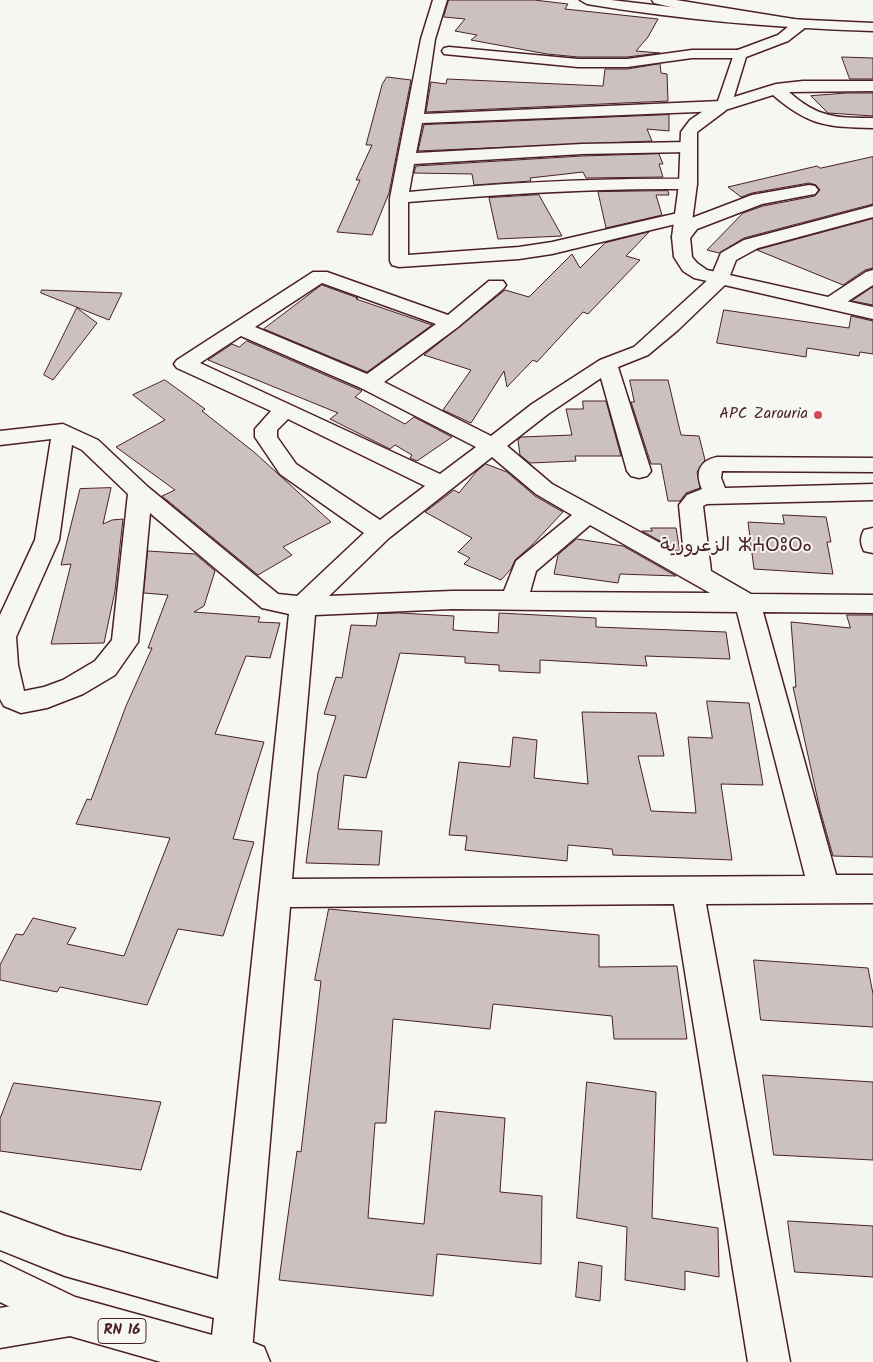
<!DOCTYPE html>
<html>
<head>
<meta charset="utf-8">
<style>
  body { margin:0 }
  canvas { display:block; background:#f6f6f2 }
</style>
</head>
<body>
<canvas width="873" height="1362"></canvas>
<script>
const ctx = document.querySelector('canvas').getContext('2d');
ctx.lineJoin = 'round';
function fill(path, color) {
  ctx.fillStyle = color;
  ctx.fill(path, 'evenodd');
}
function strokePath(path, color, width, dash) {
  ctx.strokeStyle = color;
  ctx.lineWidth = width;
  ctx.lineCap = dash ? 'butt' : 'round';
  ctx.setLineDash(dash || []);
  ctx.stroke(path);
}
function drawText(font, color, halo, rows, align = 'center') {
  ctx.font = font + ' Kalam,"Playpen Sans Arabic","Noto Sans Tifinagh",sans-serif';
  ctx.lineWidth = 4;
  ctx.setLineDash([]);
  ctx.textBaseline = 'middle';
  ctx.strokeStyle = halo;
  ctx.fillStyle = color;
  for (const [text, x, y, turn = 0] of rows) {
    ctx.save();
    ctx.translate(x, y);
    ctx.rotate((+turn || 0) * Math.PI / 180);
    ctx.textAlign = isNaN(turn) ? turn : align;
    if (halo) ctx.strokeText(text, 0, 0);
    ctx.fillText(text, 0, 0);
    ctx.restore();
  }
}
const building = new Path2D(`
  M449,0H534L568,4L565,9L658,19L648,37L636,51L660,53L627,57H578L547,54L471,40L477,35L455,31L465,19L444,17Z
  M842,57L873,58V79H850Z
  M660,64L661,73L667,74L668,101L426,112L431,82L446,84L447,79L603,86L605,69H627Z
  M387,77L411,80L389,193L372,235L337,232L360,180H356L372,145H366L382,85Z
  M847,93H873V116L828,113L811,96Z
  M669,115V131L647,129L652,141L418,151L424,125Z
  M659,154L663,164H659L663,177L586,178L583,172L530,178L531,181L474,185L472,174L414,173L416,166L582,156Z
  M873,157V204L744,238L719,253L707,250L743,213L763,206L815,196L820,190L816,185L809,183L752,193L741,197L728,187L817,166L820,168Z
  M668,191L669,195H656L662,215L606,228L598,192Z
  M539,195L562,236L498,239L489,198Z
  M873,219V268L865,270L843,285L757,250Z
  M649,232L626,256L640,260L588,314L583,312L537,362L533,360L507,387L504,371L471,423L443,410L471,370L424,355L505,290L529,297L572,254L580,268L605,243Z
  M322,285L358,298L356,299L432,325L367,372L264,329Z
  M873,287V305L852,301Z
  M42,290L122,293L109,320L41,293Z
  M77,308L97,323L53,380L44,375Z
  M724,310L849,328L851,316L873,321V354L860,352L859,356L807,348L806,357L717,343Z
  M247,341L362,391L355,397L405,424L414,417L452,437L417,461L410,458L412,455L395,445L390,449L330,419L338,413L208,360L232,344L239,347Z
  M165,380L205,409L202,411L254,452L331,522L283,547L292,555L258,575L162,496L175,490L116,447L165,420L133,395Z
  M630,380H668L681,435L699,436L705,460L697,472L700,488L686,493L680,501H668L661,464H651L631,402H634Z
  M583,401H606L621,456H575L576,461L530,463L520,455L518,440L521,437L572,435L566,409H583Z
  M486,464L507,472L535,496L563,512L532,545L515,560L511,569L501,580L464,564L470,558L458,552L472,538L425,512L454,490L459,493L476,472Z
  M111,488L103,524L112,520L123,519L115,591L104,643L51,644L71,564L61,565L80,489Z
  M783,515L826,517L831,542H827L833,574L754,569L748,522L784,524Z
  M651,528H676L680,552L642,531H652Z
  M577,539L623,546L676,576L620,574L618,583L554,574L558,555Z
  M148,551L195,554L215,571L204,606L194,612L260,617L258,622L280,623L270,658L246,656L215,734L264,742L233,839L254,842L223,936L178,929L147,1005L60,987L57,992L0,980V965L16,934L23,935L33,918L76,928L67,944L124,956L170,838L76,824L87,799L91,800L126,706L152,648H148L168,595L144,593Z
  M399,613L454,616L453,630L498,633L499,613L596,618V627L726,632L730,659L645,656L647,666L540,660V673L499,671V665L465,663V657L400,653L366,778L344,775L338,829L382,831L379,865L306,863L318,773L336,716L324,714L336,677L342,678L351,625L376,626L378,614Z
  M847,615H873V857L833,856L820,810L793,687H796L791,622L850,628Z
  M707,701L749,703L763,785L721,784L732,860L613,855L612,849L568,845L567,861L465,850L467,836L449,835L459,762L510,767L513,737L537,740L534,778L588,784L582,712L656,713L664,756H638L651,811L696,813L688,737L712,738Z
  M329,909L599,935V967L677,966L687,1039H614L612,1016L493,1004L490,1029L393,1019L386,1123H375L368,1218L424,1224L435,1111L505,1118L500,1192L542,1196L541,1264L437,1254L433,1296L279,1280L297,1151L301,1152L321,981L315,980Z
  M754,960L868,968L873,994V1027L761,1020Z
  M763,1075L873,1082V1160L774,1155Z
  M587,1082L656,1092L652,1218L718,1228L719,1277L685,1271V1290L625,1280L627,1227L577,1218Z
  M14,1083L161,1102L141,1170L0,1151V1119Z
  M788,1221L873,1226V1277L795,1272Z
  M579,1262L602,1266L600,1301L576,1297Z`);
fill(building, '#ccc1c0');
strokePath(building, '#4a1f2b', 1);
const minor = new Path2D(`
  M433,0H447L435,39L424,114L721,101L776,84L803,81H873V91L789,92C818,118 836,118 873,118V128C827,127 809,126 773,95L722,111L422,123L416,153L582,144L688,142L694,143L696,147L694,151L688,152L582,154L414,164L409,192C502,183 594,178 688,179L694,180L697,184L694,188L688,189C594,188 502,194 408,202V255L519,247L552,242L682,212L688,213L691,217L689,219L752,195L809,185L815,186L818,190L815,194L809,195L762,204L697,229L688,241H674L672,237L684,222L552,254L519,259L399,267L392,265L390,261V198L421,39Z
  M580,0H611L765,18L873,23V31C777,28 682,20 587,4Z
  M449,47L578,59H627L692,50H740L747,54L740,58H692L627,67H578L444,54L442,51L444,48Z
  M873,206V217L758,248L736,260L727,283L678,330L648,355L618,367L651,471L647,476L639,478L631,476L627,471L601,378L548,414L507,446L552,484L684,556L679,505L687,495L702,489C695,472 699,461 717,457L873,458V472L722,471L721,478L725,488L873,484V500L707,504L703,506L711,571L751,594L873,595V613L763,612L836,875H873V903L706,904L790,1362H748L674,904L290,907L251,1362H209L214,1318L65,1276L0,1250V1212L65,1236L218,1279L289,614L262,608L150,513L138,642L115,675L83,694L47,708L21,713L4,706L0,699V615L35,540L51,439L0,445V431L63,424L98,440L148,487L278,594L297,596L364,533L280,474L255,437V429L271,411L177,368L174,364L177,360L313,272H327L448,315L489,281H503L506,285L503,289L458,327L384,382L491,436L532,404L600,360L634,347L711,277L721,253L744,240ZM322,283L436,324L367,374L255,327ZM241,336L361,388L476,447L440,474L200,363ZM288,419L425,486L380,520L296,464L277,437V430ZM72,445L82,450L128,494L112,640L95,661L63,680L44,687L24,691L18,665L16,637L59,540ZM492,457L536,494L572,515L516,561L504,591H452L329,596L389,538ZM590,525L710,593L530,592L536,571ZM452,609L737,612L805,876L292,879L315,615Z
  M873,270V285L839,307H825L822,303L825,299L866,272Z
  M873,528V553L864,551C860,543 860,538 864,530Z
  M70,1296L84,1302L90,1316L84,1330L70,1336L0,1348V1308Z`);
const major = new Path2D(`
  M652,0H676L806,21L808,24L806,27L788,41L746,57L732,103L725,111L697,132V184L690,237L692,257L697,263L707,270L873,307V319L694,278L683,271L674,257L672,237L679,184L681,132L690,120L718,101L735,51L778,35L789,26L688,11L654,3Z
  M0,1261L75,1297L230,1340L249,1341L264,1347L270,1362H161L70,1336L0,1302Z`);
strokePath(minor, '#4a1f2b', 3);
strokePath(major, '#4a1f2b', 3);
fill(minor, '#f6f6f2');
fill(major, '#f6f6f2');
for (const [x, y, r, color] of [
  [818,415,5,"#d1495b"]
]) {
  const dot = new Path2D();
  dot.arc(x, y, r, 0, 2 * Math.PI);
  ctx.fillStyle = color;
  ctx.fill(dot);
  strokePath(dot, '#f6f6f2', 2);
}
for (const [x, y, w] of [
  [122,1331,48]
]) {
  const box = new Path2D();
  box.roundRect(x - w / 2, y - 12.5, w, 25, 4);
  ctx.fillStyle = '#f6f6f2';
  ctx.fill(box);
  strokePath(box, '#4a1f2b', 1);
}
drawText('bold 15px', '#4a1f2b', null, [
  ["RN 16",122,1331]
]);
drawText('16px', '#4a1f2b', '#f6f6f2', [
  ["APC Zarouria",808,415]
], 'right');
drawText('19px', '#4a1f2b', '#f6f6f2', [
  ["الزعرورية ⵣⵄⵔⵓⵔⴰ",736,548]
]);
</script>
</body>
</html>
